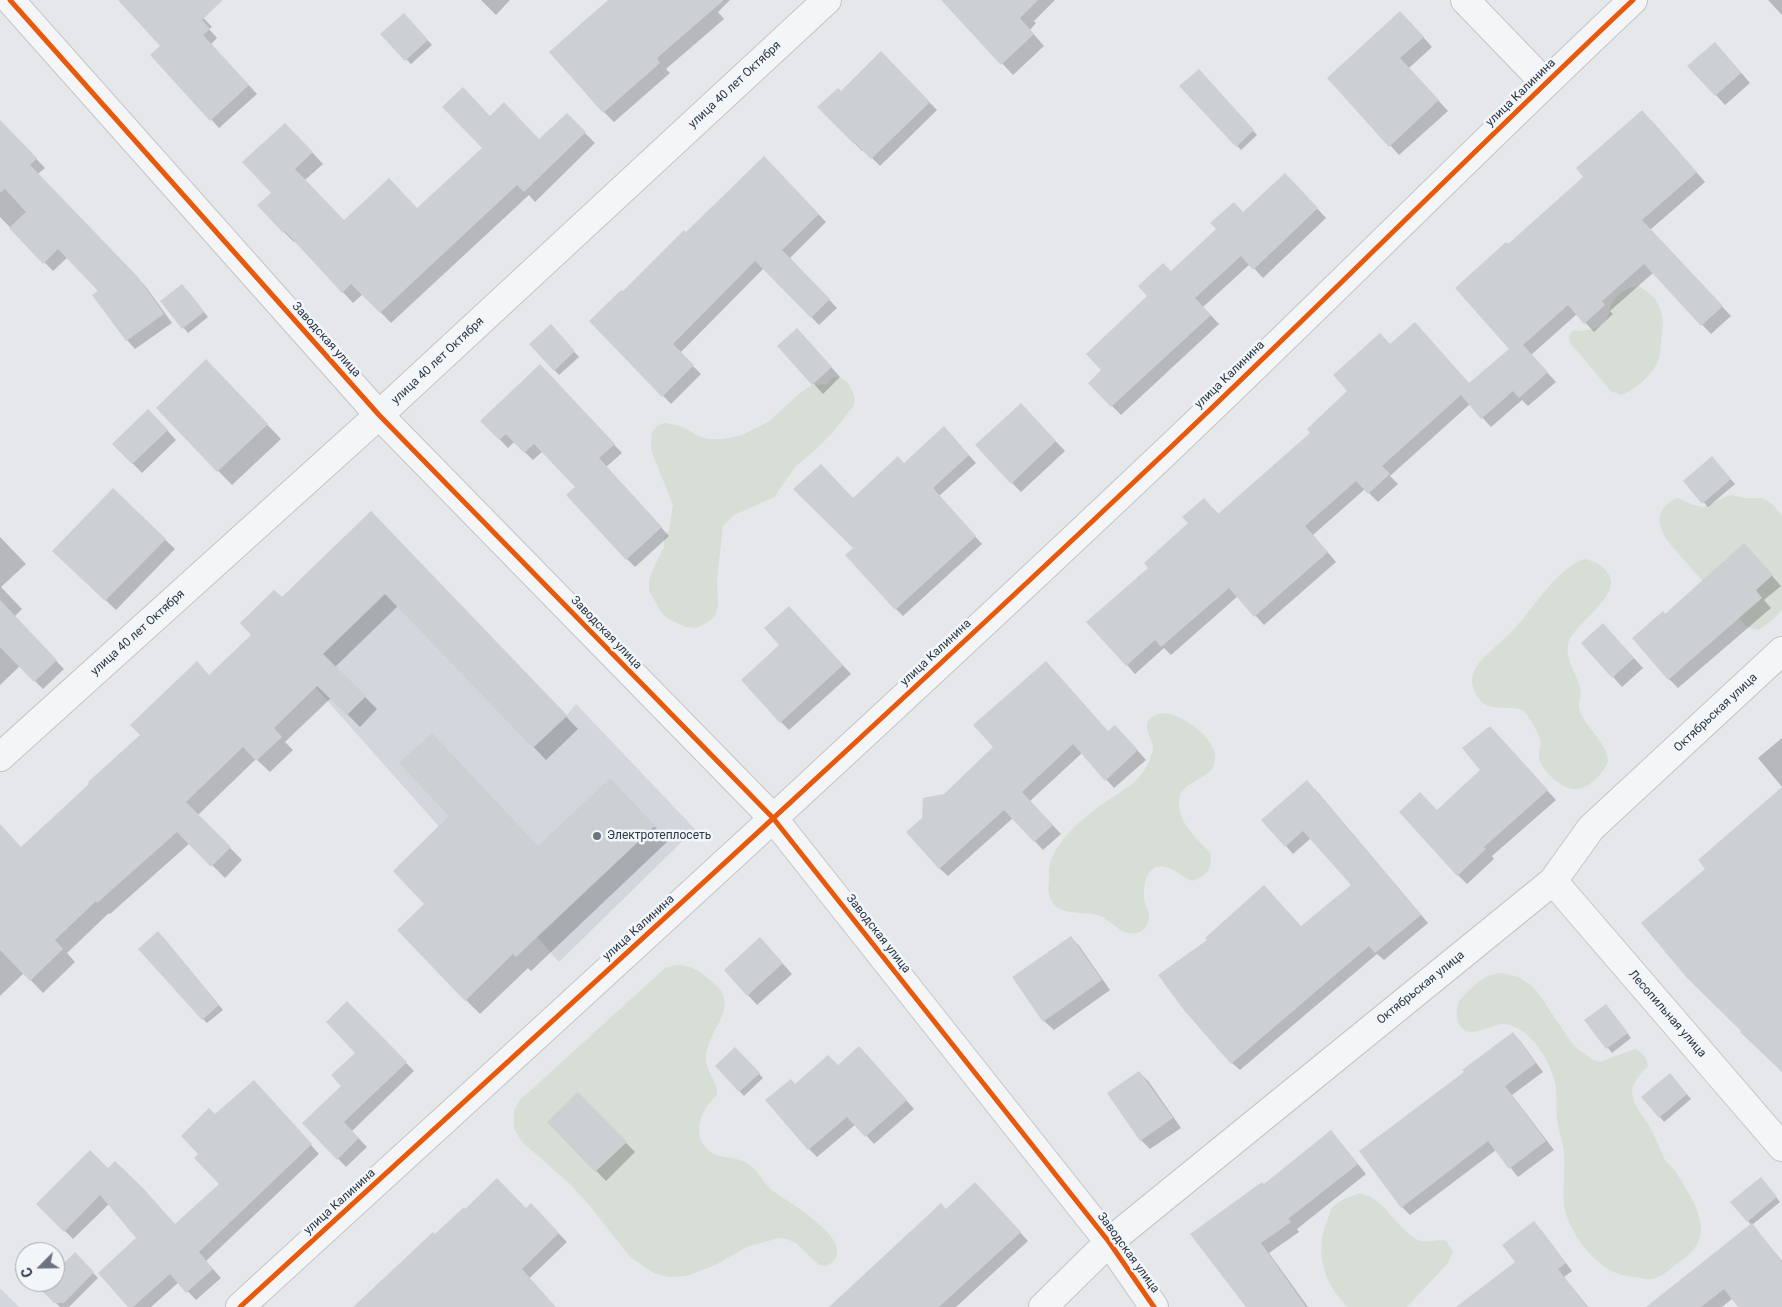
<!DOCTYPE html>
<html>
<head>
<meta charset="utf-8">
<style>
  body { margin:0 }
  #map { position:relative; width:1782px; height:1307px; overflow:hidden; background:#e5e7ea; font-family:Roboto,sans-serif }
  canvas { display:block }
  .north { position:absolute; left:15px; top:1242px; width:50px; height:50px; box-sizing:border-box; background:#f3f6f9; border:1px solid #a2a9b1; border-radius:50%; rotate:247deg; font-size:14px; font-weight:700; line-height:20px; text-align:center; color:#293646 }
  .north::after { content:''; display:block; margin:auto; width:18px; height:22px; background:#6b747f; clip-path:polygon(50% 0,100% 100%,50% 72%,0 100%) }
</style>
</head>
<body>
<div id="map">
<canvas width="1782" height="1307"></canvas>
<div class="north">С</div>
</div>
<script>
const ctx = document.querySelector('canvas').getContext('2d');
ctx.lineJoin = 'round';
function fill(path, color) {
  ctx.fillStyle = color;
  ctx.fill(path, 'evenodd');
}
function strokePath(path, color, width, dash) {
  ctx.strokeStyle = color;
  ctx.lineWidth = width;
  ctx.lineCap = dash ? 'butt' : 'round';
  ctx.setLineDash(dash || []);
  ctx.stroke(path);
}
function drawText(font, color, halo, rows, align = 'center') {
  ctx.font = font + ' Roboto,sans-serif';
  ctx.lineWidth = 5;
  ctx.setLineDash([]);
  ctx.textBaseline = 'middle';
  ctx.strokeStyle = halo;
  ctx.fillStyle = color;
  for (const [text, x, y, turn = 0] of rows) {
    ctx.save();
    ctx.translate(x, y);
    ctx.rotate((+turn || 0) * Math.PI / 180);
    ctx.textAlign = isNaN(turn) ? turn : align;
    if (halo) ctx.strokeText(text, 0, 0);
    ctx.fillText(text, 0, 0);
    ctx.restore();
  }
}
fill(new Path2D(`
  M371,511L567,715L576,704L695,829L559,962L277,644L262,646L240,623L274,590L282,597Z
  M0,1288L19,1307H0Z`), '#d3d7dd');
fill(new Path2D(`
  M1638,286C1659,296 1665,313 1662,334C1660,342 1661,350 1659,358C1654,373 1636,390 1621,395L1611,391L1571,344L1569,339L1570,334L1574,330C1584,332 1600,330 1606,320C1609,316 1609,310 1611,305C1616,294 1627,287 1638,286Z
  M833,377L842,378L848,383L855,398L854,405L834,431L815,450L796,466L774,497L734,515L723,526L717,579L718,606L716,614L710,621L696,628L686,627L669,619L662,613L649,591V580L655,565L664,547V538L669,530L673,505L651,450L652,432L657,426L665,423L683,427L698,436L708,439H724L742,435L768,422L800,393L812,385L827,384Z
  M1730,495L1745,498H1762L1772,504L1782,516V610L1770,622L1758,630L1747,627C1724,603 1700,579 1678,553C1671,545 1664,538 1661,528C1656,514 1665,502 1678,498L1693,505L1704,507Z
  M1584,559C1594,561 1601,564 1607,572C1626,594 1572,624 1568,644C1565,661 1577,673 1580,688C1582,696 1577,703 1580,711C1586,729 1606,741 1608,761C1604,772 1593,784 1582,788C1567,795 1542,772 1539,758C1538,752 1541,744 1540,739C1539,733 1529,718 1525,712C1511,701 1487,718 1475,692C1471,683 1471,676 1476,667C1485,654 1503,641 1514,629C1536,606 1553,572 1584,559Z
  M1158,714C1161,714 1166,713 1169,714C1187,717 1225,745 1213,767C1205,781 1180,782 1179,800C1177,822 1197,839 1211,854C1211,870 1207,876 1192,881C1184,877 1176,871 1169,868C1148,860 1143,883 1144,898C1144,904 1149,910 1149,916C1149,923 1145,931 1137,933C1121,937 1111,919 1097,915C1085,912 1072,914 1060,909C1051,905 1047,893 1049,883C1050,878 1048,873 1049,868C1055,840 1082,819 1104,803C1119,792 1137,785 1146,767C1149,763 1152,754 1153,749C1153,735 1136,723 1158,714Z
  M676,965C690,965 700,971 710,980C744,1005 708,1028 706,1057C705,1070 719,1085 717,1093C716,1097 711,1101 708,1105C700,1116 695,1132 703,1144C714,1162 735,1154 750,1165C759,1172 764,1184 773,1191C787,1202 865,1244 827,1266L819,1265L796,1243L787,1239L778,1238L747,1247L715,1265L686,1276L669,1277L654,1273L630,1257L590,1206L570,1184L522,1142L514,1128V1111L519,1101L665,968Z
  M1502,973L1518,977L1531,985L1536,990L1573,1045L1593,1060L1600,1062L1635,1049C1644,1053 1646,1057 1648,1066C1642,1073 1632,1082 1632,1091C1632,1104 1642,1115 1649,1125C1655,1136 1659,1148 1665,1160C1668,1164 1672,1167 1675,1171C1687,1190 1710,1222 1697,1244C1693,1252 1686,1257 1678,1263C1669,1270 1658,1281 1645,1279C1637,1277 1627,1277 1619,1274C1593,1265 1568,1231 1564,1205C1563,1187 1565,1170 1564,1152C1563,1141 1558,1130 1557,1119C1556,1109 1557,1098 1556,1088C1553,1065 1531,1026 1504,1024C1490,1023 1470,1042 1459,1024C1456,1019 1456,1007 1459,1002C1463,995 1477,982 1484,978C1489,975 1495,974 1502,973Z
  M1359,1193C1385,1198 1394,1226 1416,1239C1425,1245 1436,1238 1446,1241L1453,1251L1447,1264L1407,1307H1348C1323,1284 1314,1250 1328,1219C1329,1215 1330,1211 1332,1208C1339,1200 1350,1197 1359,1193Z`), '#d6ded5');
fill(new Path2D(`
  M120,0H187L212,27L209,29L217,38L211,44L257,94L219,128L152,55L162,46Z
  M481,0H510L496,15Z
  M610,0H730L718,12L724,19L666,69L670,73L614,122L604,112Z
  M943,0H1055L1034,21L1036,23L1030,30L1044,46L1013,75Z
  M1768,0H1782V15Z
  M408,19L432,45L411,64L382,34Z
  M1410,22L1432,47L1409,68L1448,111L1399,155L1329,78Z
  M881,53L937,110L880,166L864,150L862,151L819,107L841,92Z
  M1724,53L1750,83L1725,105L1716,95Z
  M1203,75L1257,135L1241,150L1181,86Z
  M567,115L595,143L535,202L529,195L391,323L363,294L353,303L296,241L294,242L284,232L272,193L296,135L323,164L305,180L344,222L417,210L484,149L490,117L540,141Z
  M1651,120L1705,182L1650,230L1731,316L1711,334L1653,273L1610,311L1613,314L1594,332L1577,314L1531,355L1556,382L1528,406L1522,400L1491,427L1470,404L1390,476L1398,484L1378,502L1365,489L1313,535L1336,562L1264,625L1238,596L1171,655L1164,648L1135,674L1127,665L1149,568L1213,508L1219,515L1312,433L1391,345L1470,384L1510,349L1508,246Z
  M0,121L45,168L38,174L146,287L172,323L135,349L127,340L100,291L68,257L53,271L0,217Z
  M764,158L826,222L790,258L837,308L819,325L764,268L680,353L701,374L671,404L590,321L623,293Z
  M1294,183L1326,218L1263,278L1250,264L1203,307L1219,324L1121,415L1089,383L1103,370L1149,296L1171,272L1243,213Z
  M187,290L208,317L188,333L162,302Z
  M555,330L579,357L559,375L530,344Z
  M806,339L840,377L823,394L779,346Z
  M548,374L622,453L606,467L669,536L635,567L627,559L577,487L543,451L533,460L514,442L508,448L482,421Z
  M220,375L281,439L232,485L157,408Z
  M1030,414L1065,451L1021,492L1012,483Z
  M158,420L176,440L142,473L114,444Z
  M951,435L976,463L939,496L982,544L903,616L896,609L854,548V500L904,464Z
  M1716,462L1735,484L1708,507L1684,481Z
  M113,490L175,549L116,610L64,560Z
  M383,525L578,729L546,760L398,606L335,667L377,709L360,727L331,698L285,742L293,750L270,772L256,759L198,815L242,860L225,878L190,843L110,914L109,913L67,953L75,962L43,993L24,973L0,996V872L253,635L282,599Z
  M0,537L26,564L1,587L22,609L14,617L64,669L43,689L20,666L0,685Z
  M1753,554L1781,586L1764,600L1771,608L1678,688L1669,679L1665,615Z
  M797,616L851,674L789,730L781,722V645Z
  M1613,635L1643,668L1622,687L1583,643Z
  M1108,732L1124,735L1146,760L1114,788L1082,753L1030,801L1061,834L1043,850L1013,818L948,876L939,868L923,818L945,795L995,748Z
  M1498,737L1556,800L1492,856L1494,859L1467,884L1458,875L1437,812L1482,771Z
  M1782,738V787L1758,758Z
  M1315,789L1428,923L1384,960L1377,954L1240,1070L1232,1063L1302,928L1353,885L1311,838L1293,854L1286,846Z
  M625,795L668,841L531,971L528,968L480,1014L466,1000L426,904L539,848Z
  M163,937L223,1010L207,1023L203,1019Z
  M1071,937L1080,947L1110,990L1054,1030L1044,1021Z
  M769,948L792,974L757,1005L725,970Z
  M347,1003L414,1071L352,1131L367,1147L346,1167L304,1123L343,1086L357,1053Z
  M1610,1010L1631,1038L1612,1053L1586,1020Z
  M1513,1033L1521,1042L1543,1072L1512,1095L1554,1150L1518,1177L1496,1150L1410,1215L1402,1207L1466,1072Z
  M735,1048L763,1078L744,1096L716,1066Z
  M867,1055L914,1109L874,1144L856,1124L817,1157L809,1149L796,1085Z
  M1139,1072L1149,1082L1181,1128L1150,1149L1141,1140Z
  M1674,1079L1691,1099L1664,1122L1643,1097Z
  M262,1090L319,1154L206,1261L221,1278L196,1300L179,1282L151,1307H130L138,1238L109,1204L73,1239L38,1204L109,1170L176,1225L221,1184L200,1154L215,1116Z
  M578,1094L635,1152L606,1181L549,1122Z
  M1340,1142L1366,1174L1297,1229L1299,1232L1269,1253L1308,1307H1247L1264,1185Z
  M1765,1183L1780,1202L1752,1225L1782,1261V1307H1740L1733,1298L1722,1307H1663L1683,1280L1682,1279L1751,1225L1748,1221Z
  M983,1192L1028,1241L956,1307H830L946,1210Z
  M531,1205L567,1242L513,1294L486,1307H355L435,1235L526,1209Z
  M1541,1230L1572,1271L1564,1277L1588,1307H1458L1516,1262Z
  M75,1254L98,1278L69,1307H60L41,1288L47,1282H55V1274Z`), '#0003');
fill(new Path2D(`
  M118,0H223L202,20L210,29L203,35L249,85L210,121L150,55L160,46Z
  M608,0H724L657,58L660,63L603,113L549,52Z
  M941,0H1038L1020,18L1034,34L1001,65Z
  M1400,11L1424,37L1400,58L1439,100L1389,147L1327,78Z
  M404,13L428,40L405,61L380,34Z
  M1715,42L1741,73L1715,96L1687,66Z
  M881,51L930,102L871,159L855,143L854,144L817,107L838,88L841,91Z
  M1199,69L1254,130L1236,147L1179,86Z
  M463,87L490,116L504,102L539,139L567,113L586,132L524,192L517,185L380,313L351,284L342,293L285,231L283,233L257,205L271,193L242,162L285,123L313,152L295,169L344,220L389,178L417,208L482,148L442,107Z
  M1642,110L1697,172L1642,220L1723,306L1701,326L1644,264L1602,301L1605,305L1584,324L1568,305L1523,345L1548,372L1519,398L1513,391L1481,419L1461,395L1382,466L1390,474L1368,494L1356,481L1305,526L1328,552L1254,617L1229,588L1161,647L1155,640L1126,666L1086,622L1148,568L1144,563L1188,523L1182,517L1204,498L1218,514L1310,433L1307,429L1347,391L1333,375L1380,333L1390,344L1415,322L1469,383L1509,349L1455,288L1506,242L1508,244L1583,177L1576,168Z
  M0,120L37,158L30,165L138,277L164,314L126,341L92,295L98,291L58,249L43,264L9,228L26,212L5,189L0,193Z
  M764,156L819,214L782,250L830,299L811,318L755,261L673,344L694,365L662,397L589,321L621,290L623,291L684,230L686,232Z
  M1285,173L1318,208L1253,270L1241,256L1195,298L1211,315L1111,407L1088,383L1101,370L1086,354L1147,296L1138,286L1163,263L1171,271L1216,229L1210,223L1234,202L1243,212Z
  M182,284L204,312L182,329L160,301Z
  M551,324L575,351L554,371L529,344Z
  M797,328L832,367L812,385L777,346Z
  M206,359L268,424L217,472L156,408Z
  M540,364L615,444L599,458L662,527L626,560L566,495L575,487L534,444L524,453L506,434L499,440L480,421Z
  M1021,403L1056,441L1011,484L975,445Z
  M148,409L168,430L132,464L112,444Z
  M944,426L969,455L933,488L976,536L895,610L845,555L853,548L793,489L821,464L853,498L898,456L904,463Z
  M1712,456L1731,479L1702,504L1683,481Z
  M113,488L166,539L105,601L52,551Z
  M371,511L567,716L533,748L385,594L323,654L366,696L347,715L317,686L274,728L282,737L256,761L243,747L186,802L231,847L211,867L177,832L97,903L96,901L55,940L63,949L30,981L0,950V824L21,847L89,784L88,782L140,735L130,725L197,661L209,675L251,635L240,623L274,590L282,597Z
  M1744,543L1773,575L1756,590L1762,598L1668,680L1632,638L1663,611L1665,614Z
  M0,600L57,660L34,682L0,647Z
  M789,606L843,665L780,723L741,680L779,645L764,628Z
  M1603,623L1634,658L1612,678L1581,643Z
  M1046,661L1108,731L1115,725L1138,750L1105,781L1073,744L1022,792L1053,825L1034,842L1004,810L939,869L906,832L922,818L923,798L944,794L993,747L973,725Z
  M1490,726L1548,790L1484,847L1486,849L1457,876L1399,812L1420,792L1437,810L1480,770L1462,748Z
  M432,733L538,846L610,778L655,826L516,957L513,954L465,1001L397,930L424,904L393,871L449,816L399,763Z
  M1307,780L1421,915L1375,953L1369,946L1231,1064L1183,1009L1158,975L1207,940L1205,938L1264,885L1301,926L1351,885L1303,831L1285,847L1261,820Z
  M1782,787V1072L1740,1032L1741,1031L1687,978L1641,923L1705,869L1698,860Z
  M158,931L219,1005L202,1020L138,949Z
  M1071,936L1102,980L1043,1022L1012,977Z
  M760,937L783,963L747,996L724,970Z
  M347,1001L407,1062L344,1122L359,1138L337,1160L302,1123L341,1086L331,1075L355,1053L326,1022Z
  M1606,1004L1628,1033L1606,1049L1584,1020Z
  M1513,1032L1536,1063L1505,1086L1546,1141L1509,1169L1488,1141L1401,1208L1359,1151L1464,1072L1462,1070Z
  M859,1046L907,1100L865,1137L847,1117L808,1150L765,1100L791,1079L795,1084L828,1055L838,1065Z
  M735,1047L760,1073L739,1092L715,1066Z
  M1139,1071L1173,1118L1140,1141L1107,1093Z
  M1670,1073L1687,1094L1659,1118L1641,1097Z
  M254,1080L312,1144L199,1252L213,1269L186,1293L170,1274L133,1307H128L98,1273L136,1238L100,1195L64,1232L36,1204L90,1150L108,1168L115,1161L143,1188L175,1224L219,1184L194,1158L198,1154L181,1136L209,1108L215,1114Z
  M578,1092L627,1142L595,1172L547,1122Z
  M1331,1130L1358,1164L1288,1219L1291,1222L1261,1243L1306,1307H1246L1190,1234L1262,1182L1264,1184Z
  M1761,1177L1777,1197L1747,1222L1730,1202Z
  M497,1178L526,1208L531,1203L559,1233L522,1269L556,1307H353L433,1232L435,1234L464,1207L465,1209Z
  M975,1182L1021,1232L939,1307H829L941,1203L946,1209Z
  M1534,1221L1566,1263L1558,1269L1587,1307H1456L1515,1262L1502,1245Z
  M1752,1223L1782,1262V1307H1738L1724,1289L1701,1307H1646Z
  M75,1252L94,1272L64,1303H54L39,1288L45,1282H55V1272Z`), '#cdd0d3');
const minor = new Path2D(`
  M10,0L379,415L773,818L1109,1242L1154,1307
  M1465,0L1545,83
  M0,757L379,415L827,0
  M1553,881L1782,1147
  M240,1307C551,1022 864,738 1171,447C1326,300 1477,147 1633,0
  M1043,1307L1109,1242L1553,881L1591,828L1782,651`);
strokePath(minor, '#c3c5c8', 30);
strokePath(minor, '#f4f5f7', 28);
strokePath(new Path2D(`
  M10,0L379,415L773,818L1109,1242L1154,1307
  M240,1307C551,1022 864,738 1171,447C1326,300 1477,147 1633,0`), '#e8590c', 5);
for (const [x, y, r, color] of [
  [597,836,5,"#6b747f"]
]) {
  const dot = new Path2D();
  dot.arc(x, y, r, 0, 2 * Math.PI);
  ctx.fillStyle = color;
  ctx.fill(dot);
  strokePath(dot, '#f3f6f9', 2);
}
drawText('12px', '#293646', '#f3f6f9', [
  ["улица 40 лет Октября",735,85,-43],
  ["улица Калинина",1521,93,-44],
  ["Заводская улица",326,340,48],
  ["улица 40 лет Октября",438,361,-43],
  ["улица Калинина",1230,375,-44],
  ["улица 40 лет Октября",138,633,-42],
  ["Заводская улица",606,633,46],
  ["улица Калинина",936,653,-43],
  ["Октябрьская улица",1716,713,-43],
  ["улица Калинина",639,928,-42],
  ["Заводская улица",878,934,52],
  ["Октябрьская улица",1421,988,-39],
  ["Лесопильная улица",1667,1014,49],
  ["улица Калинина",340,1202,-42],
  ["Заводская улица",1128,1253,54]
]);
drawText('12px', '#293646', '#f3f6f9', [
  ["Электротеплосеть",607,836]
], 'left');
</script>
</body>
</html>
